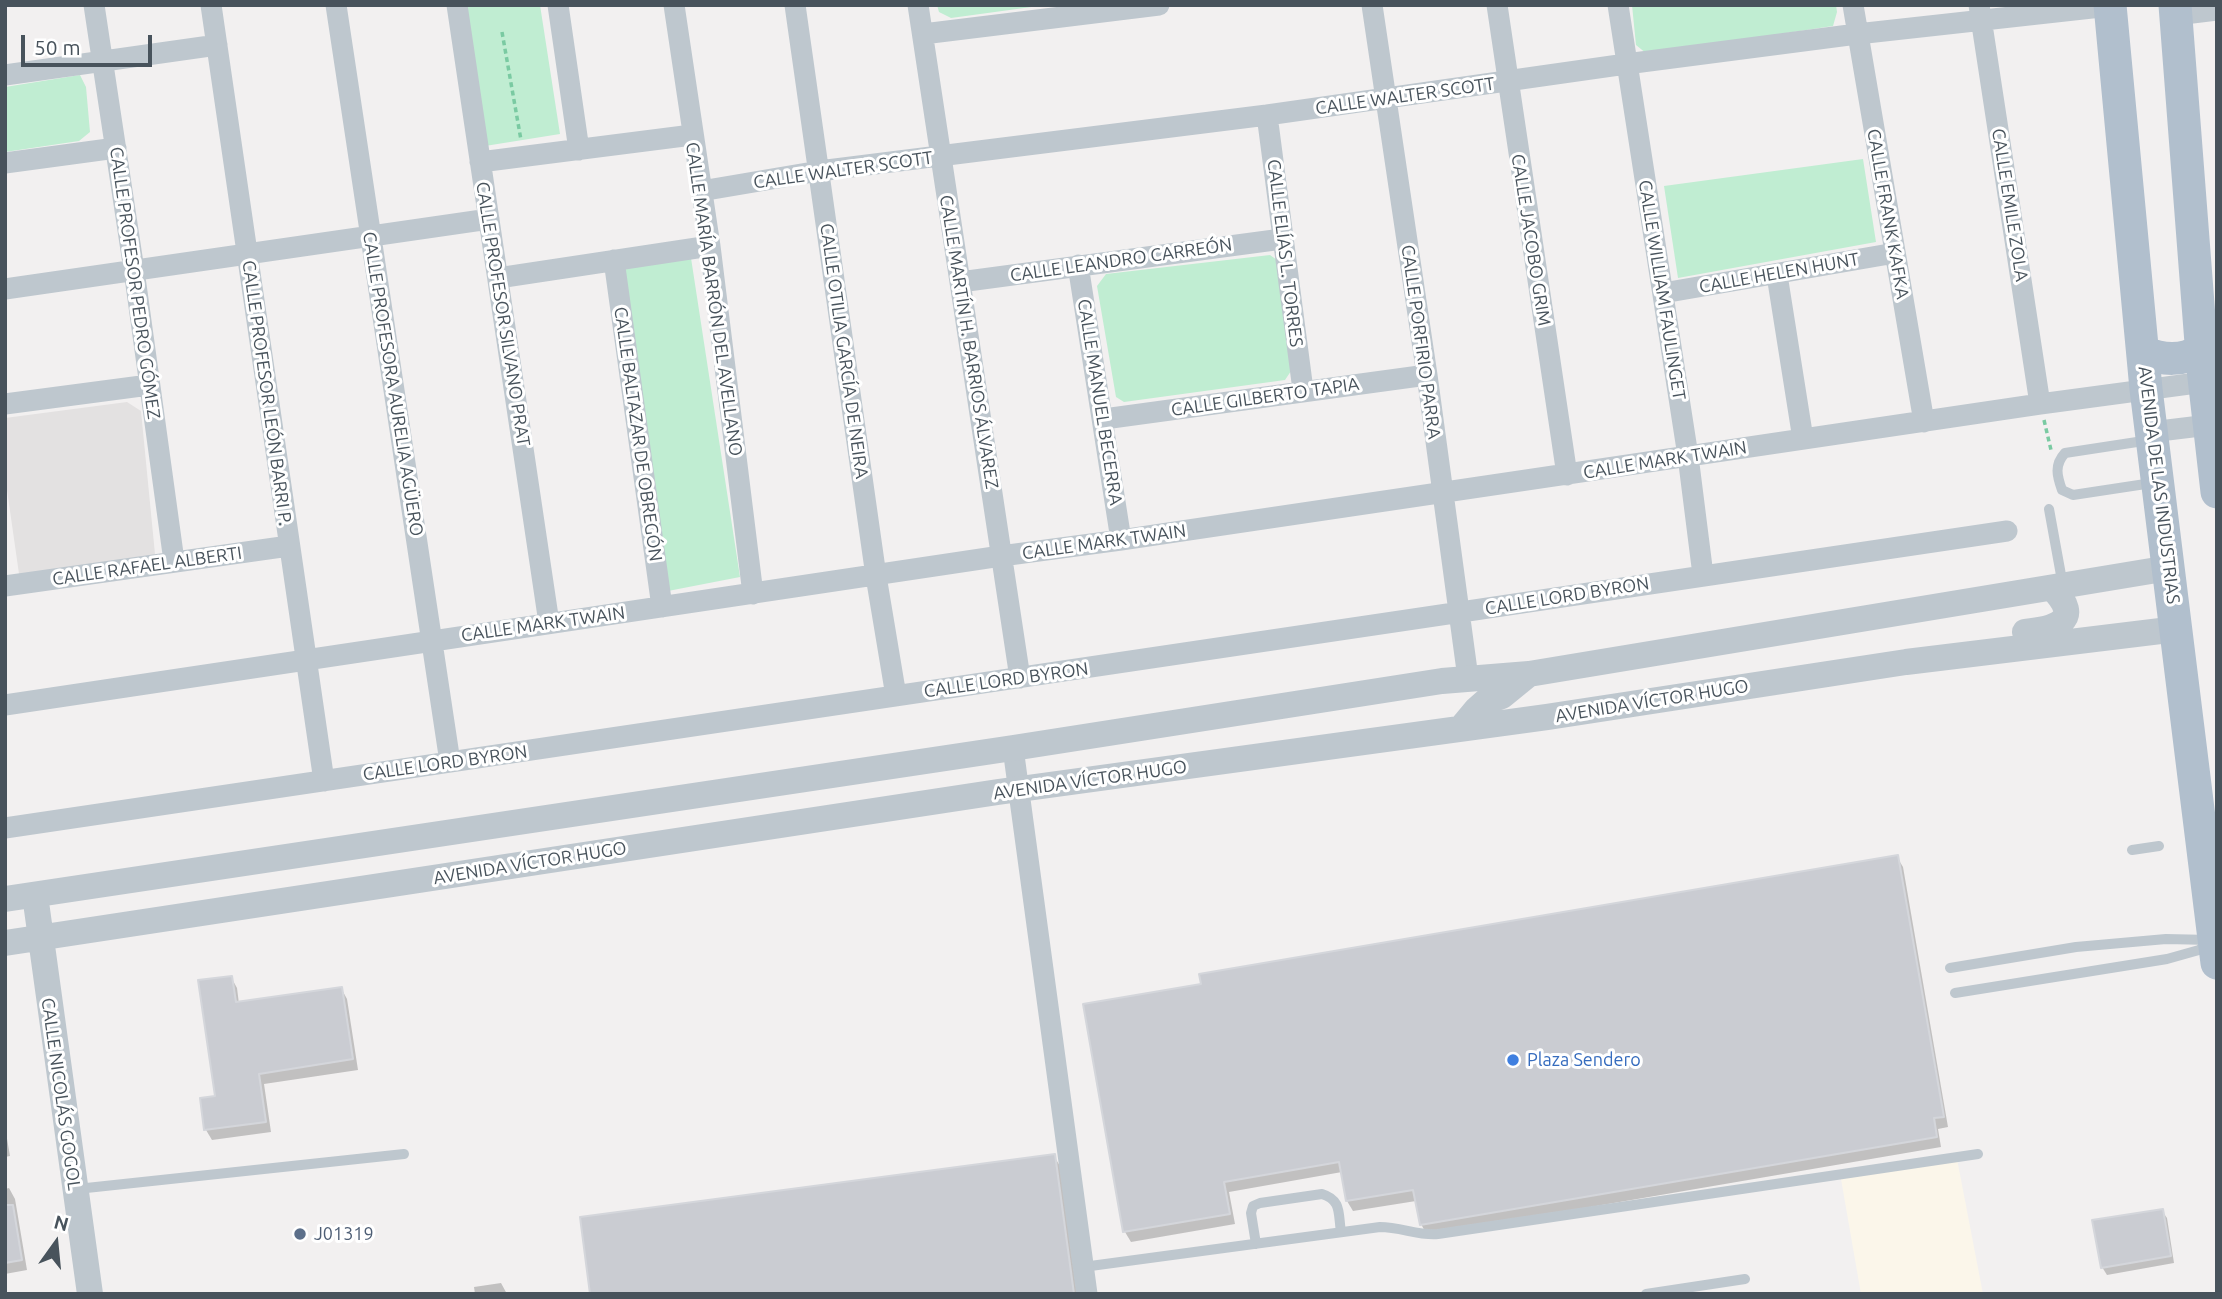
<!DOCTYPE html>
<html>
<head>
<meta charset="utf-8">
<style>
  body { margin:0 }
  #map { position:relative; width:2222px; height:1299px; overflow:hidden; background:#f2f0f0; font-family:Ubuntu,sans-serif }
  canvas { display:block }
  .frame { position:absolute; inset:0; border:7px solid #48535c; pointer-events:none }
  .north { position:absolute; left:21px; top:1208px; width:70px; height:70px; -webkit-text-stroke:5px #fff; paint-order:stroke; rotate:15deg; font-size:19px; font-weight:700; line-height:28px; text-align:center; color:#48535c }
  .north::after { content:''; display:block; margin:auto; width:24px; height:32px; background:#48535c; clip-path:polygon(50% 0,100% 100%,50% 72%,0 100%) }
  .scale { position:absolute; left:21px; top:35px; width:131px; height:32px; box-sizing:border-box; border:4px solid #48535c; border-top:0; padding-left:9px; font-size:21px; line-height:24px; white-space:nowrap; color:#48535c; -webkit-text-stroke:5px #fff; paint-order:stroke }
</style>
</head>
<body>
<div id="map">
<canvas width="2222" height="1299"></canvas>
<div class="frame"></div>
<div class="north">N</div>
<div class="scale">50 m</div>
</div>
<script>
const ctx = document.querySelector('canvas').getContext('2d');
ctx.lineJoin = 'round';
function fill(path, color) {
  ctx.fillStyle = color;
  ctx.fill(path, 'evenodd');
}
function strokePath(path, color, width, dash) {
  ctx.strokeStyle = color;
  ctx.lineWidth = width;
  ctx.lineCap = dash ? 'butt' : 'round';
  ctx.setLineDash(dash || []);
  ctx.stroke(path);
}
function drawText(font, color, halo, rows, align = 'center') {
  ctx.font = font + ' Ubuntu,sans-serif';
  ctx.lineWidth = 6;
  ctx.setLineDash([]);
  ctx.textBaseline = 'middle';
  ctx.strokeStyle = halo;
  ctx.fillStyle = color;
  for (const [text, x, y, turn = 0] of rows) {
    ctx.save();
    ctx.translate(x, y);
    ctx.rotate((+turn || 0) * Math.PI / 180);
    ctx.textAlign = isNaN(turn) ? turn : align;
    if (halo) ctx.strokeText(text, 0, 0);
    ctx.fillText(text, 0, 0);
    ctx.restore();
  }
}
fill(new Path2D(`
  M1957,1159L1983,1294H1861L1841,1179Z`), '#fbf6ea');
fill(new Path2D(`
  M127,402L141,411L155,554L150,559L19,574L5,476V418Z`), '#e3e1e1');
fill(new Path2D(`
  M465,5H540L560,134L485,146Z
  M937,5H1046L951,18L939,12Z
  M1632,5H1836L1837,12L1833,26L1647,54L1636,45Z
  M80,75L86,87L90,132L79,141L5,152V87Z
  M1863,159L1876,242L1678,278L1664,186Z
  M1270,255L1277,260L1291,371L1285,380L1124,402L1116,397L1097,286L1106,274Z
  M691,258L740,577L668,591L619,267Z`), '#c0edd2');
fill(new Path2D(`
  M1897,857L1903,867L1948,1127L1938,1129L1941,1147L1427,1235L1421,1224L1416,1201L1353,1211L1347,1201L1342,1172L1229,1192L1235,1224L1131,1242L1125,1232L1085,1005Z
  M231,977L237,988L239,1004L341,988L347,999L358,1070L264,1084L271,1132L212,1140L206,1130L217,1098Z
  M5,1127L10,1156L5,1157Z
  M1054,1156L1060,1166L1077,1294H592Z
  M9,1188L15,1199L27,1270L5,1274V1189Z
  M2162,1211L2167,1218L2174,1263L2107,1275L2102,1267Z
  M501,1283L507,1294H475L474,1287Z`), '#0003');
const building = new Path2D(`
  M1898,855L1944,1117L1934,1118L1937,1137L1420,1225L1413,1190L1346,1201L1339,1162L1224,1182L1230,1214L1123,1232L1083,1004L1201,984L1199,974Z
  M232,976L236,1002L342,987L353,1059L259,1074L266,1122L204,1130L200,1098L215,1096L198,980Z
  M1055,1154L1074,1294H590L580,1217Z
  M5,1205H13L22,1260L5,1263Z
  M2163,1209L2171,1256L2101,1268L2092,1220Z`);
fill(building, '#caccd2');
strokePath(building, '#d4d6db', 2);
strokePath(new Path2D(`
  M502,32L521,140
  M2044,420L2051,450`), '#7acaa2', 3.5, [5, 3.5]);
strokePath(new Path2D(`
  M2150,440L2065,453C2054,465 2057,476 2062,490L2073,495L2152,483
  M2049,509L2063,586
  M2132,850L2159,846
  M1950,968L2076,947L2166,939L2211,940
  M1955,993L2167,959L2199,950L2208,944
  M77,1189L404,1154
  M1256,1244L1251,1213L1253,1206L1260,1203L1322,1194C1342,1200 1338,1214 1341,1232
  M1083,1267L1380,1227C1401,1227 1419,1236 1438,1234L1978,1154
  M1646,1294L1745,1279`), '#bec7ce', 10);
strokePath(new Path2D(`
  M94,5L134,270L174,561
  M211,5L324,781
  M336,5L450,762
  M457,5L549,623
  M558,5L579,150
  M674,5L710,246L753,594
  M795,5L876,576L896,696
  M918,5L1020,678
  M1372,5L1427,375L1468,678
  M1497,5L1567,475
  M1618,5L1688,456L1703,575
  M1853,5L1924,422
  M1979,5L2040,404
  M2176,15L2217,10
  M923,34L1159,5
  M5,75L217,45
  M1267,115L1303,390
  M480,162L692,135
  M5,163L116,148
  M701,191L819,171L1267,115L1626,64L1857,34L2110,6
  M614,260L662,607
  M1078,265L1121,540
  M1777,275L1803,439
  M498,278L710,246
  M960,282L1282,239
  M5,289L489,219
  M1663,293L1895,253
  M5,404L149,385
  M1104,419L1427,375
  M2151,432L2217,424
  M5,586L289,546
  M5,705L1001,556L1121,540L2040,404L2204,382
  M1013,748L1087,1294
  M5,828L2007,531`), '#bec7ce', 21);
strokePath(new Path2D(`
  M2025,632C2054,629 2085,621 2052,588
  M1461,728L1476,710L1485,702L1502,696L1529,674
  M35,895L90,1294
  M5,899L1013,748L1442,681L1529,674L2169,568
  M5,943L998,792L1547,717L1906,662L2177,629`), '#bec7ce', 26);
strokePath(new Path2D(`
  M2110,5L2146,389L2217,963
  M2175,5L2203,369L2217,492
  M2143,352C2162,360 2184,362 2201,349`), '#b1bfcd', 33);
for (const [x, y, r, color] of [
  [1513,1060,7,"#3f7fe0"],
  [300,1234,7,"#5c6f8a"]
]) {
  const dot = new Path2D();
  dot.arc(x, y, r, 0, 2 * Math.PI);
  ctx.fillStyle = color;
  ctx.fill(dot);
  strokePath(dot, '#fff', 2.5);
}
drawText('18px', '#48535c', '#fff', [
  ["CALLE WALTER SCOTT",1405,96,-8],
  ["CALLE WALTER SCOTT",843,170,-8],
  ["CALLE EMILE ZOLA",2010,205,81],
  ["CALLE FRANK KAFKA",1888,214,80],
  ["CALLE JACOBO GRIM",1531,240,81],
  ["CALLE ELÍAS L. TORRES",1285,253,83],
  ["CALLE LEANDRO CARREÓN",1121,260,-8],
  ["CALLE HELEN HUNT",1779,273,-10],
  ["CALLE PROFESOR PEDRO GÓMEZ",135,283,82],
  ["CALLE WILLIAM FAULINGET",1662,290,81],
  ["CALLE MARÍA BARRÓN DEL AVELLANO",714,299,82],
  ["CALLE PROFESOR SILVANO PRAT",503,314,81],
  ["CALLE MARTÍN H. BARRIOS ÁLVAREZ",969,342,81],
  ["CALLE PORFIRIO PARRA",1421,342,82],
  ["CALLE OTILIA GARCÍA DE NEIRA",844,351,82],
  ["CALLE PROFESORA AURELIA AGÜERO",393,384,81],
  ["CALLE PROFESOR LEÓN BARRI P.",267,393,82],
  ["CALLE GILBERTO TAPIA",1265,397,-8],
  ["CALLE MANUEL BECERRA",1100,402,81],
  ["CALLE BALTAZAR DE OBREGÓN",638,434,82],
  ["CALLE MARK TWAIN",1665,460,-9],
  ["AVENIDA DE LAS INDUSTRIAS",2159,485,83],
  ["CALLE MARK TWAIN",1104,542,-8],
  ["CALLE RAFAEL ALBERTI",147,566,-8],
  ["CALLE LORD BYRON",1567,596,-9],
  ["CALLE MARK TWAIN",543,624,-8],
  ["CALLE LORD BYRON",1006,680,-8],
  ["AVENIDA VÍCTOR HUGO",1652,701,-9],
  ["CALLE LORD BYRON",445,763,-8],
  ["AVENIDA VÍCTOR HUGO",1090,780,-8],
  ["AVENIDA VÍCTOR HUGO",530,863,-9],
  ["CALLE NICOLÁS GOGOL",61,1094,82]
]);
drawText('18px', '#366cbe', '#fff', [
  ["Plaza Sendero",1527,1060]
], 'left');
drawText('18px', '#4e5e75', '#fff', [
  ["J01319",314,1234]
], 'left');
</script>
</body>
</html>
